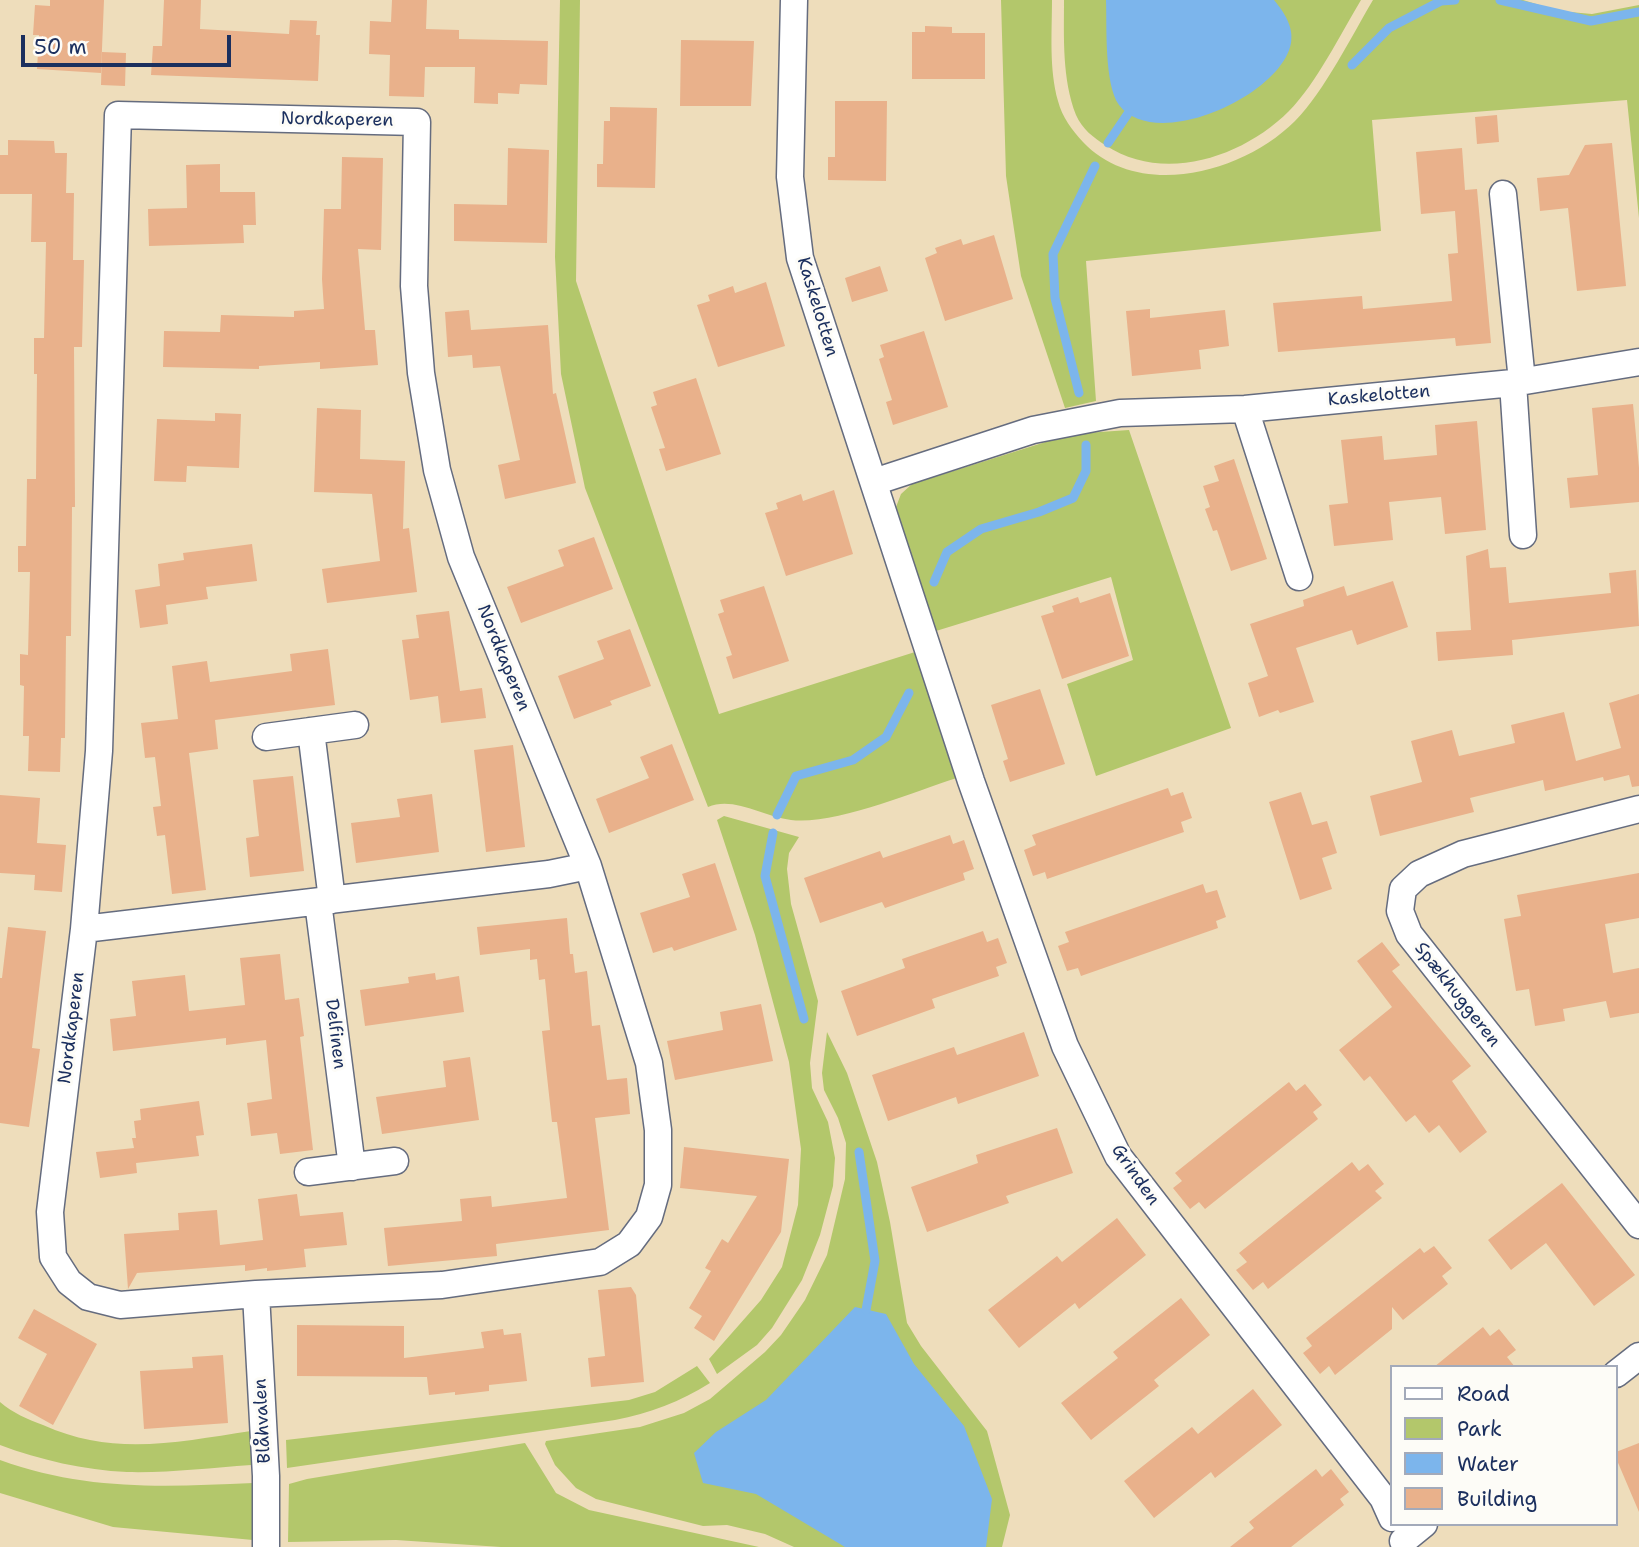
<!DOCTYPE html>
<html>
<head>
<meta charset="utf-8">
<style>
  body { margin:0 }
  #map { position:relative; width:1639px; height:1547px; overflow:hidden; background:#edb; font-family:"Shantell Sans",sans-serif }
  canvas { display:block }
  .legend { position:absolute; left:1390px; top:1365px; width:228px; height:161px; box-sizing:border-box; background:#fdfcf7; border:2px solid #a3aaba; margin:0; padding:9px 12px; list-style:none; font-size:21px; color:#1b2f5e }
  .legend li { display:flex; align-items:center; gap:14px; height:35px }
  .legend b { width:35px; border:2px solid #a3aaba }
  .scale { position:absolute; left:21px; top:35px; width:210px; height:32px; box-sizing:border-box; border:4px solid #1b2f5e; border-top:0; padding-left:9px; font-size:21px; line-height:24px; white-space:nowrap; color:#1b2f5e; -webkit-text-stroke:5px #fdfcf7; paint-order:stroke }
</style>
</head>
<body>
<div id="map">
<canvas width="1639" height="1547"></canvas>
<ul class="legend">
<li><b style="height:9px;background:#fff"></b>Road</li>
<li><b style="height:19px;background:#b3c76b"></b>Park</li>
<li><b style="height:19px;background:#7cb5ec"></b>Water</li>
<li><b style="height:19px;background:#e9b18b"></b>Building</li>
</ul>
<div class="scale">50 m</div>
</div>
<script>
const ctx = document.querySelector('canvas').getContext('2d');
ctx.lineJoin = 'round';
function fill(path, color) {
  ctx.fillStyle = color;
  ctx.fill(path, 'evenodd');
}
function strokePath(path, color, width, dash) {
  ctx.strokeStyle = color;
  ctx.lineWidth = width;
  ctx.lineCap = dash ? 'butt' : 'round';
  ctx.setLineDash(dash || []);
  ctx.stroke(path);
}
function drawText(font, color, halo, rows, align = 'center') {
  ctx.font = font + ' "Shantell Sans",sans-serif';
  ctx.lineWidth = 6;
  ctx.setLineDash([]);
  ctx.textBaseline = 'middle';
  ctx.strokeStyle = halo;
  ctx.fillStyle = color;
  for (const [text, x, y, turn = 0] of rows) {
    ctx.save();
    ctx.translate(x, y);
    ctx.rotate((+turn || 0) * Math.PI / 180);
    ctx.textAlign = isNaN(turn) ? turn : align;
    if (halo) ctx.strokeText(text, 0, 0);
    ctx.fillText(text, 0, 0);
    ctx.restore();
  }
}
fill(new Path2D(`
  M560,0H580L576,281L719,714L915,652L957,778C912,792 836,825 791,820C764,817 734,796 708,807L585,488L561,374L555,257Z
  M1001,0H1052C1052,33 1049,69 1058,101C1062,117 1072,130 1083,142C1139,201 1243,173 1295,121C1325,90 1351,37 1373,0H1523L1559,11L1592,14L1639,5V218L1627,100L1372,120L1381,231L1086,261L1096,401L1065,408L1021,276L1006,176Z
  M1064,0H1361C1341,33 1316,84 1289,111C1243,157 1164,184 1105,145C1094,138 1082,129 1076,115C1062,79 1064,38 1064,0Z
  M1129,430L1231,728L1096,776L1067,684L1133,660L1111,577L936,631L896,507L901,494L912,484L1071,434Z
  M724,816L799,837L789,853L787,869L791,904L818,1001L810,1063L812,1088L828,1122L835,1158L833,1186L820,1235L802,1280L772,1328L757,1345L717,1374L709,1359L761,1300L782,1267L798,1205L801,1149L789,1062L755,935L717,820Z
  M827,1032L847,1073L877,1162L890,1222L907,1323L921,1346L987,1431L1010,1515L1002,1547H794L765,1534L727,1525L703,1526L596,1499L576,1488L555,1465L545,1444L546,1441L640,1427L684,1413L710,1399L765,1352L781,1335L805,1300L827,1255L845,1179L846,1143L838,1118L824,1090L822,1073Z
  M697,1366L710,1383C680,1402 650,1413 615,1420L287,1468L286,1440L629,1400L655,1392Z
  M0,1402C13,1413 27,1419 43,1425C114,1457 177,1442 251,1431V1465C210,1468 168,1473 127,1472C84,1470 40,1460 0,1445Z
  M525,1443L556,1493L589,1510L759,1547H501L396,1540L288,1542L289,1484L307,1479Z
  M0,1460C86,1491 163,1487 253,1483V1540L113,1527L0,1493Z`), '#b3c76b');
fill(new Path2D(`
  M1106,0H1274C1284,12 1294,27 1291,43C1282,95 1156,153 1119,105C1104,84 1107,26 1106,0Z
  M855,1307L886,1314L914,1364L964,1426L992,1499L986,1547H845L756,1494L703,1483L694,1453L716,1432L766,1400Z`), '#7cb5ec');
strokePath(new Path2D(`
  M1500,0L1591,21L1639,12
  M1352,65L1389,28L1441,1L1455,0
  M1108,143L1129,112
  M1079,393L1055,298L1053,254L1095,166
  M934,582L947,552L981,529L1039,512L1073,498L1086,471V445
  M777,815L796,776L853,760L886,737L909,693
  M773,833L765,876L804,1019
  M859,1152L875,1261L866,1310`), '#7cb5ec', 9);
fill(new Path2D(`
  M50,0H104L101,73L37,69L39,35H33L35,5L50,6Z
  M164,0H201L200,29L289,34L290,20L317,21L316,35H320L318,81L151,75L153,46H162Z
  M392,0H427L426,29L459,30V39L548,41L547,85L520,84L519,94L498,93V104L474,103L475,67H425L424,97L389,96L390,55L369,54L370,21L391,22Z
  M925,26L952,27V33H985V79H912V32H925Z
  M681,40L754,41L751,106H680Z
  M102,52L126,53L125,86L101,85Z
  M835,101H887L886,181L828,180V157H835Z
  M610,107L657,108L655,188L597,187V164H603L604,121H610Z
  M1497,115L1499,142L1477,144L1475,117Z
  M8,140L54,141L55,153H67L66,193H74L73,260H84L82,347H74L75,507H72L71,636H66L65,738H61L60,772L28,771L29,736H23L24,686L20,685V654L28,655L30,572H18V546H26L27,479H36L37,374H34V338H44L46,242H31L32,194H0V155H8Z
  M1612,143L1626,286L1577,291L1568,208L1540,211L1537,178L1569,175L1585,145Z
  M508,148L549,150L547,243L454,241V204L507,205Z
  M1462,148L1465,190L1477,189L1491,343L1456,346L1455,338L1278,352L1273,303L1362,296L1363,309L1452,301L1448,254L1458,253L1455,211L1421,214L1416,152Z
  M342,157L383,158L381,250L358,249L365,330H375L378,365L320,369V362L259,366V369L163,367L164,331L220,332L221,315L294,317V311L324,309L322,279L324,209H341Z
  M220,164V192H255L256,225H243L244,243L149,246L148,209L187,208L186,165Z
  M994,235L1013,299L945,321L925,258L937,253L935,248L961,239L963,245Z
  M880,266L888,291L852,302L845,278Z
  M766,282L785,346L718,367L697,305L710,301L708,295L733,286L735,293Z
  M1150,309V318L1225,310L1229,346L1199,350L1201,369L1132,376L1126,311Z
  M469,310L471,330L548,325L553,394L556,393L576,483L505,499L498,465L520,460L500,366L473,368L472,355L448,357L445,312Z
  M924,331L948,407L893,425L886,402L892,400L879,359L884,357L880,345Z
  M696,378L721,454L666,471L659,449L665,448L651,407L657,405L653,392Z
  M1633,404L1639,468V502L1570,508L1567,478L1598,475L1592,408Z
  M317,408L361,410L360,459L405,461L403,529L409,528L417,592L327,603L322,569L380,561L372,494L314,492Z
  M215,413L241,414L239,468L187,466L186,482L154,481L157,419L215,421Z
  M1477,421L1486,530L1445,534L1441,497L1389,502L1393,540L1334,546L1329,505L1348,503L1341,440L1382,436L1384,460L1437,455L1435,425Z
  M1234,459L1267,559L1231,571L1217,530L1213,531L1205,509L1210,507L1203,486L1219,481L1214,466Z
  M834,490L853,554L786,576L765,513L778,509L776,503L801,494L803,501Z
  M594,537L613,589L521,623L507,587L564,566L558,550Z
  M252,544L257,581L206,587L208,599L166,605L168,624L140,628L135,590L160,586L158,564L184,560L183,553Z
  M1488,549L1490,568L1506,567L1509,603L1611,593L1609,573L1636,570L1639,626L1512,640L1513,655L1438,661L1436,632L1471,630L1466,556Z
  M1393,581L1408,627L1357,645L1352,630L1296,648L1314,702L1280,713L1278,710L1259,717L1248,683L1268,676L1250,624L1304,606L1303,600L1344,586L1347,596Z
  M764,586L789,661L733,679L726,657L732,655L718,614L724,612L720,600Z
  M1110,593L1129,656L1062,679L1041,616L1054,612L1052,606L1078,597L1080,603Z
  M449,611L460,691L482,688L486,718L441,723L438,696L410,700L402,640L419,638L416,615Z
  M630,629L651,686L610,701L612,705L574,719L558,676L604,659L597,641Z
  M328,649L335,705L215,720L218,749L189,753L206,890L172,894L165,835L157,836L153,807L161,806L155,757L145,758L141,723L178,719L172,666L207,661L210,682L292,671L290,654Z
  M1040,689L1065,764L1010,782L1003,761L1008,759L991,705Z
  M1639,694V786L1632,787L1629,775L1604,781L1603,777L1545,791L1543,780L1470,798L1474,812L1380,836L1370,796L1422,782L1411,741L1452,730L1459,756L1515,743L1511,725L1564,712L1576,761L1621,748L1609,703Z
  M672,744L694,800L609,833L596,799L649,778L640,757Z
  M513,745L525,847L486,852L474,750Z
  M293,776L304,871L250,877L246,838L259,836L253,780Z
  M1168,788L1171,796L1183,792L1192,818L1181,822L1184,832L1047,879L1045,872L1033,876L1024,850L1036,845L1032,835Z
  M1301,792L1312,825L1327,821L1337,853L1322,858L1332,889L1300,900L1269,802Z
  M432,794L439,852L356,863L351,823L400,817L397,799Z
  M0,795L40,798L37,843L66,845L62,892L34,890L35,875L0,873Z
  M950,835L953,844L964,840L974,869L963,873L965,880L885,908L882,902L820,923L804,878L880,851L883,858Z
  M715,863L737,930L674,951L672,947L653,953L640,913L690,897L682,874Z
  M1639,873V918L1605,924L1613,973L1639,968V1013L1610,1018L1606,1001L1563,1009L1565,1021L1535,1026L1529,989L1516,991L1504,919L1521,916L1517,895Z
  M1203,884L1206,893L1217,890L1226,917L1216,921L1218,928L1081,976L1078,968L1067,971L1058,946L1069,942L1065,932Z
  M567,918L570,954H573L575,973L587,971L592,1026L600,1025L607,1080L627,1078L630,1114L595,1118L609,1230L496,1244L497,1256L388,1266L384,1228L462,1221L460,1199L491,1196L492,1207L567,1198L557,1122H552L542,1031L550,1030L545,979L539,980L537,959L530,960V949L480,955L477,927Z
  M8,927L46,931L32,1048L40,1049L29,1127L0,1123V978H2Z
  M983,931L987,942L998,938L1007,963L996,967L999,976L932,999L935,1008L857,1036L841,991L905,968L902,959Z
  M1382,942L1400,965L1392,971L1471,1066L1452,1081L1487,1132L1460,1153L1439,1125L1429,1133L1415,1115L1406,1122L1370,1076L1364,1081L1339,1050L1392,1007L1357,961Z
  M280,954L285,1000L299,998L304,1036L300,1037L313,1150L280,1154L277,1133L251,1136L247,1103L272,1099L266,1040L226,1045V1038L113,1051L110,1019L136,1016L132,981L185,975L189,1011L245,1005L240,958Z
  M435,973L436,980L459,976L464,1012L365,1026L360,990L409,983L408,977Z
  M761,1004L773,1061L675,1080L667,1041L723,1030L720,1012Z
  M1024,1032L1039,1076L958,1104L956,1097L888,1121L872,1075L954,1047L957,1055Z
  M470,1057L479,1120L382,1134L376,1097L446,1087L443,1061Z
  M1289,1082L1296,1091L1305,1084L1322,1105L1313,1112L1318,1119L1205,1209L1199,1202L1190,1209L1173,1188L1182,1181L1175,1173Z
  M199,1101L204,1135L196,1136L199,1156L136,1163L137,1173L100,1178L96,1152L134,1148L132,1138H136L134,1121L141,1120L140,1109Z
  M1057,1128L1073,1173L1006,1196L1009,1203L927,1232L911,1187L978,1163L976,1155Z
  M684,1147L789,1159L781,1232L714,1341L694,1328L702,1316L689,1308L711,1271L705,1268L722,1239L728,1243L757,1196L680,1188Z
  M1352,1162L1359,1171L1368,1164L1384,1184L1375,1191L1382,1198L1268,1289L1263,1282L1253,1290L1236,1270L1247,1262L1239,1253Z
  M1562,1183L1635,1275L1594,1306L1546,1243L1511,1270L1488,1240Z
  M297,1194L300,1216L343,1212L347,1245L304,1249L306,1267L267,1271V1268L245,1271V1265L137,1273L128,1289L124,1234L179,1230L178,1213L217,1210L220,1245L263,1240L258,1199Z
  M1117,1218L1146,1255L1079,1309L1075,1303L1019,1348L988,1310L1057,1256L1062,1262Z
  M1434,1246L1452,1268L1442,1276L1448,1284L1403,1320L1392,1307V1329L1335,1375L1329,1366L1320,1374L1303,1353L1312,1346L1306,1338L1420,1248L1424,1253Z
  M631,1287L636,1295L644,1382L591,1387L588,1358L605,1356L598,1290Z
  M1181,1298L1210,1335L1154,1380L1159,1386L1091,1440L1061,1403L1118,1358L1113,1352Z
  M34,1309L97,1344L53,1425L19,1406L47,1354L18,1338Z
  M297,1325L404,1326V1358L484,1348L481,1332L503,1329L504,1335L521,1333L527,1381L489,1385V1391L455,1395V1392L429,1395L427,1377L297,1376Z
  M1483,1327L1490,1336L1499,1329L1516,1350L1507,1357L1515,1367H1434Z
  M223,1355L228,1423L144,1429L140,1371L193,1368L192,1357Z
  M1253,1389L1282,1425L1215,1478L1211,1472L1154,1518L1124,1481L1192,1427L1198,1434Z
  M1639,1443V1512L1616,1458V1452Z
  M1316,1469L1322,1477L1331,1469L1349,1492L1340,1499L1344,1505L1291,1547H1230L1254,1528L1249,1522Z`), '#e9b18b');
const minor = new Path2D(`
  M794,0L790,177L800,258L971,781L1065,1046L1118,1156L1383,1498L1392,1518
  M118,115L417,122L414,286L421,373L437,470L461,557L588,866L649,1063L658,1130V1185L649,1217L629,1244L600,1262L442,1285L256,1294L120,1305L88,1297L69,1282L53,1257L50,1212L84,929L99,751Z
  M1503,194L1522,381
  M1513,383L1523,535
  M1245,409L1299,577
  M874,482L1033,430L1120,413L1245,409L1513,383L1639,362
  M311,731L332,900
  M266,737L355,725
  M1639,809L1463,854L1419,874L1403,889L1400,911L1409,934L1639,1225
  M318,902L352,1167
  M84,929L549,874L588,866
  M308,1172L395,1161
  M256,1294L266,1476V1547
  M1616,1374L1639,1356
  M1403,1541L1424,1524`);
strokePath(minor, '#656c7f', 29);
strokePath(minor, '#fff', 26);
drawText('18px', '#1b2f5e', '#fdfcf7', [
  ["Nordkaperen",337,120,1],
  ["Kaskelotten",817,307,73],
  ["Kaskelotten",1379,396,-5],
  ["Nordkaperen",503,658,68],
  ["Spækhuggeren",1457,995,52],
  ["Nordkaperen",72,1028,-83],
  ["Delfinen",335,1034,83],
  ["Grinden",1135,1175,55],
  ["Blåhvalen",263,1421,-93]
]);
</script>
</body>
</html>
